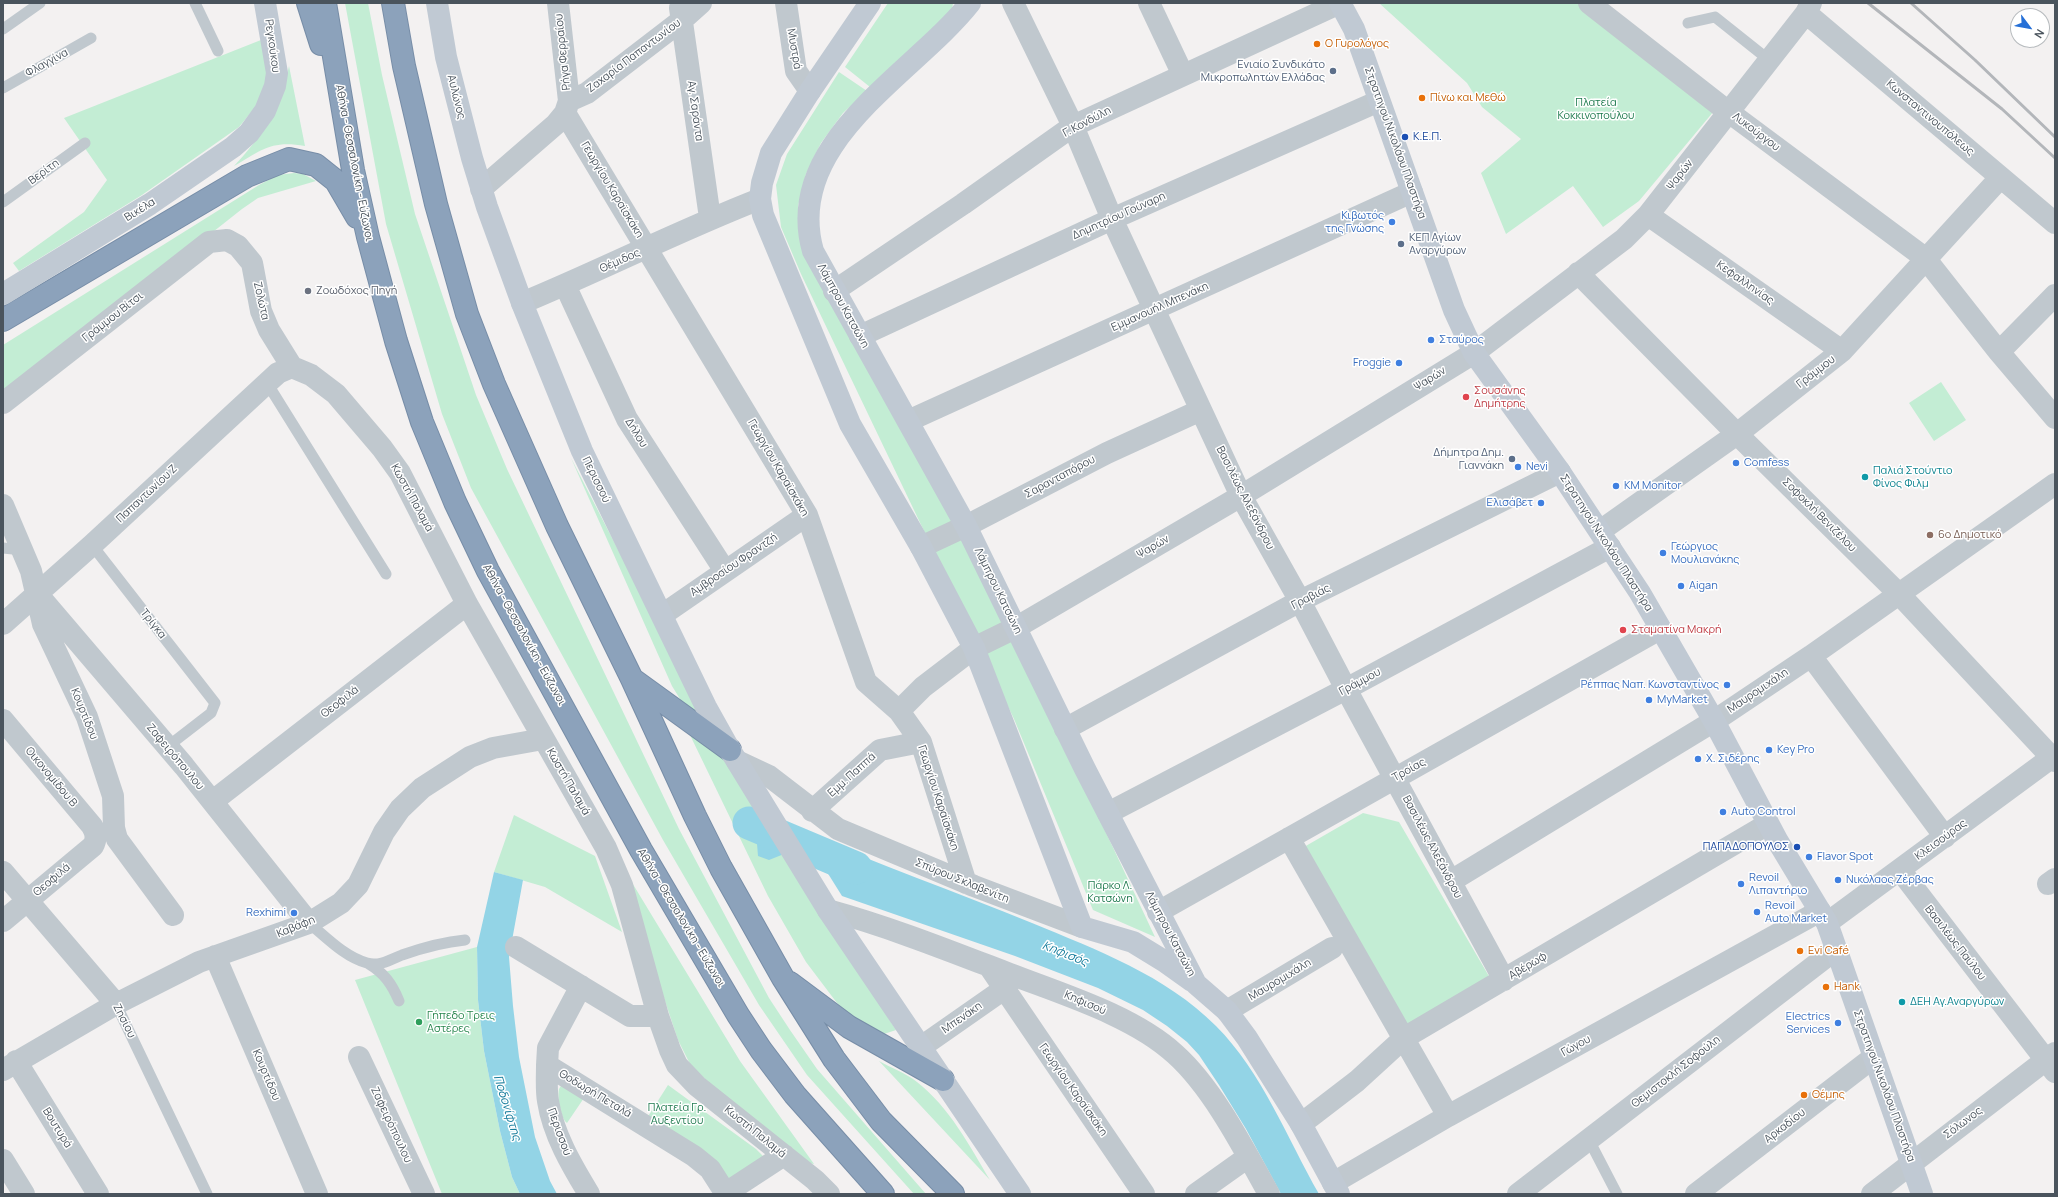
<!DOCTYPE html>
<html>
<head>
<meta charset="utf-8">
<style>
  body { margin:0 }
  #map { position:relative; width:2058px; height:1197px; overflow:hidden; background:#f3f1f1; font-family:Manrope,sans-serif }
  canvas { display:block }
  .frame { position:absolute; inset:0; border:4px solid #4a545d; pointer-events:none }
  .north { position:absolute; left:2010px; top:8px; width:40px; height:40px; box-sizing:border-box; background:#fff; border:1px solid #b7bbbe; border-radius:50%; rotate:122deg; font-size:11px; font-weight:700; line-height:16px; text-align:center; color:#4a545d }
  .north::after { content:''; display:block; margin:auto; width:14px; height:18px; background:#2670d7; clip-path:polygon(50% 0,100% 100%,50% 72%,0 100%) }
</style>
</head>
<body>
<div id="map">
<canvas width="2058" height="1197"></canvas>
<div class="frame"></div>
<div class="north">N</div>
</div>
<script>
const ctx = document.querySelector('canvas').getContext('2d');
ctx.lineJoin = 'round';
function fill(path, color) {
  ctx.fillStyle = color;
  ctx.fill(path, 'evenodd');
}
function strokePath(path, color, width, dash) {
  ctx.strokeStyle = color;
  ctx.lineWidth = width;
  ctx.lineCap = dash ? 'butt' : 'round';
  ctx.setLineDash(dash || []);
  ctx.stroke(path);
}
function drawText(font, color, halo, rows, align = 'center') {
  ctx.font = font + ' Manrope,sans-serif';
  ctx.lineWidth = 3;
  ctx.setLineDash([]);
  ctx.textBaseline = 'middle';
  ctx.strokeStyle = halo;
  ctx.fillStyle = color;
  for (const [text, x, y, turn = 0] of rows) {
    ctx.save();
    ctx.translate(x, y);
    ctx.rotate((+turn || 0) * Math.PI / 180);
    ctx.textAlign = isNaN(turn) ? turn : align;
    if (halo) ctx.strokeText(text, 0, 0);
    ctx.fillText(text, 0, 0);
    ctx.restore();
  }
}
fill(new Path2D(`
  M345,3H368L382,75L415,214L476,395L507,469L679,829L769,998L790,1030L817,1069L926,1194H914L807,1075L759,1005L663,840L471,488L442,414L386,224Z
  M888,3H953L952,10L870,87L845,67Z
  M1379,3H1590L1719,105L1639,201L1603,227L1573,186L1506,234L1481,173L1521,139L1482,107L1467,83Z
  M266,38L269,74L257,105L239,127L142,195L19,271L13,263L84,212L107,180L64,118Z
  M289,66L305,146C271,140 262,150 234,166C262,137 281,105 289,66Z
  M839,72L867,91L843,113L821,143L806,174L798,206L800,227C924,461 1044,697 1155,937L1093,910L1014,719L801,274L781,227L776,185L787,154Z
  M294,173L303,174L316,181L258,198L242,209L3,398V345L259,185L278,175Z
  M1941,382L1966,420L1934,441L1909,403Z
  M571,458L706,721L685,707L672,686Z
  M690,735L697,736L722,752L784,854L896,1030L884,1034L857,1022L837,1003L806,962L768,896Z
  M1363,813L1399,822L1490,978L1406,1027L1304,847Z
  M514,815L595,856L622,932L545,887L494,872Z
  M628,876L740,1061L814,1164L809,1163L707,1081L690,1064L678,1040L647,947Z
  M477,947L478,1000L484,1051L500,1131L512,1177L520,1194H442L355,980Z
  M879,1061C891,1068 906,1073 917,1082C950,1108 969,1145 990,1180Z
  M564,1081L586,1095L567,1123C561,1119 557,1097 559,1089C560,1087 563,1083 564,1081Z
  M668,1085L756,1149L763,1156L731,1182L647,1118Z`), '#c3edd4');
fill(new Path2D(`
  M754,807L784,854L769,860L758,856Z
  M802,832C878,864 956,892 1032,923C1097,950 1165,975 1216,1026C1262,1072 1287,1138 1319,1194H1281L1246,1129L1219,1085L1199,1055L1187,1042L1167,1026L1143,1010L1098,988L1015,956L842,896Z
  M494,872L523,880L509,957L513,1006L519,1057L535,1137L550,1181L557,1194H520L512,1177L500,1131L484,1051L478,1000L477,947Z`), '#93d4e6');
strokePath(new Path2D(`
  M749,823L856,868`), '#93d4e6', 33);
const highway = new Path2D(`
  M308,3L321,44
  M325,3L353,170L368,237L396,341L422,422L455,502L488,571L641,850L738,1015L761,1050L795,1095L883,1194
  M393,3L404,66L436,204L467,314L494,384L557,526L632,679L695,816L721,868L783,978L834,1059L881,1121L953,1194
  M3,320L247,176L289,159L316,165L336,181L357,217
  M632,679L730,750
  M790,983L849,1027L943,1080`);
strokePath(highway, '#778da7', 24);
strokePath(new Path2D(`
  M195,3L218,51
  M1688,23L1715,17L1769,60
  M3,29L40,3
  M3,88L91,38
  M3,202L85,143
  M267,383L386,574
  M92,545L215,703L211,713L167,747
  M3,548L23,550
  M309,923C327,938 345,957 367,963C379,967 392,959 402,955C422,948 444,942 465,940
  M369,964C384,973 392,984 399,1001
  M116,1004L207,1194
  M1589,1140L1617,1194`), '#c0c8ce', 11);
strokePath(new Path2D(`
  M558,3L569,101
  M786,3L796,71L810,91
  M1013,3L1073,126L1112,219L1241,496L1300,601L1346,689L1504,980
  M1149,3L1183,75
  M1589,3L1722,107L1925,258L1999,352L2055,418
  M680,8L710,218
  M1806,13L2055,223
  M565,113L807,515L866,682L899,711L921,742L966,883
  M481,189L556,124L565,113L569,101L587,93L682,20L701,3
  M1648,215L1842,351
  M1578,273L1737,434L1900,595L2055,761
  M565,285L627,419L725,571
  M834,291L963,204L1073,126L1340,3
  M522,303C602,270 680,230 760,199
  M860,336L1112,219L1379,101
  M1999,352L2055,295
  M292,367L311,375L336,394L382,448L400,473L467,604L606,848L622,885L658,1016L670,1050L677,1065L697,1086L815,1180L829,1194
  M3,403L209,242L227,240L238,246L252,263L261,311L269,330L292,367
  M908,421L1412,192
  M3,505L31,571L43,624L87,717L113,796L114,828L117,839L173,915
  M1600,531L1737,434L1842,351L2000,178
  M921,547L966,526L1107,453L1201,410
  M39,596L184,766L309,923
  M662,615L807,515
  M3,624L92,545L267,383L278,373L292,367
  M1811,656L1945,837
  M899,711L923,687L974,648L1017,627L1241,496L1474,353L1624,239L1648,215L1806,13L1811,3
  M3,720L92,826C96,833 97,839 93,846L3,921
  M1065,729L1300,601L1560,472
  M737,761L769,776L838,829L974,886L1082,927
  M213,801L467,604
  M812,811L880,750L921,742
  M1108,813L1346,689L1610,547
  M1289,838L1448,1116
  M1900,870L2055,1072
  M3,872L116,1004
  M1451,881L1714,721L1811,656L2055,484
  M2048,884L2055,879
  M828,910C890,927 950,951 1010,974C1062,994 1134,1016 1175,1054C1213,1088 1244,1149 1269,1194
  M1158,912L1660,629
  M1827,923L2055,755
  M516,947L630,1016H658
  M215,956L317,1194
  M989,966L1144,1194
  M581,986L548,1048L547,1065L694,1156L710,1169L726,1194
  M1227,1011L1332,948
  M921,1047L1004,989
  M359,1057L424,1194
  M16,1061L98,1194
  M547,1065C547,1076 546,1090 548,1101C553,1134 572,1166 589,1194
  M3,1070L116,1004L199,962L309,923L341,903L358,885L384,832L400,809L422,788L470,757L493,748L543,739
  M1301,1124L1357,1081L1404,1038L1768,824
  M3,1160L24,1194
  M1333,1183L1448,1116L1820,911
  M726,1193L784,1155
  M1196,1194L1248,1157
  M1518,1194L1835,950
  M1696,1194L1874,1057
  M1872,1194L2055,1053`), '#c0c8ce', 22);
strokePath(new Path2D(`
  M437,3L446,57L472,158L487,207L522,303L582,451L706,707L730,750L828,910L1020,1194
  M870,3L810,91L771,153L762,183L760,199L763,215L850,424L921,547L974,648L1082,927L1133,942L1164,961L1192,981
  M970,3C914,74 782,142 813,251L966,526L1085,769L1196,984L1227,1011L1247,1038L1301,1124L1339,1194
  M1340,3L1354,29L1454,310L1474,353L1560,472L1640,593L1714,721L1777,840L1827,923L1922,1194
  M3,294L150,204L233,147L249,133L265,111L275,86L277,73L265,3`), '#c0c9d3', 22);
strokePath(highway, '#8ca2bb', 22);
strokePath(new Path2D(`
  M1868,3L2002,109L2055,158
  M1911,3L1975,60L2055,137`), '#b3b6ba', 3);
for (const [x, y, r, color] of [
  [1317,44,4,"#e8710a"],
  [1333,71,4,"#5c6f8a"],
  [1422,98,4,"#e8710a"],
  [1405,137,4,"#1a4fb4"],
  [1392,222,4,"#3f7fe0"],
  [1401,244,4,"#5c6f8a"],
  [308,291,4,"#6b7280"],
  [1431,340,4,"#3f7fe0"],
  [1399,363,4,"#3f7fe0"],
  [1466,397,4,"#e0444e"],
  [1512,459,4,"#5c6f8a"],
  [1736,463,4,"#3f7fe0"],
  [1518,467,4,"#3f7fe0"],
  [1865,477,4,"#0f9aa8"],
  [1616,486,4,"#3f7fe0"],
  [1541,503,4,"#3f7fe0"],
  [1930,535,4,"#8d6e63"],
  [1663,553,4,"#3f7fe0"],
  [1681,586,4,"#3f7fe0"],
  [1623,630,4,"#e0444e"],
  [1727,685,4,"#3f7fe0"],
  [1649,700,4,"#3f7fe0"],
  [1769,750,4,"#3f7fe0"],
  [1698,759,4,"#3f7fe0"],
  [1723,812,4,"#3f7fe0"],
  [1797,847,4,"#1a4fb4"],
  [1809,857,4,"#3f7fe0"],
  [1838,880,4,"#3f7fe0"],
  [1741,884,4,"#3f7fe0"],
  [1757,912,4,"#3f7fe0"],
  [294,913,4,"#3f7fe0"],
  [1800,951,4,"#e8710a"],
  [1826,987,4,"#e8710a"],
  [1902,1002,4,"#0f9aa8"],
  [419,1022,4,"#2e9e5b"],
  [1838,1023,4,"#3f7fe0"],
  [1804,1095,4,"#e8710a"]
]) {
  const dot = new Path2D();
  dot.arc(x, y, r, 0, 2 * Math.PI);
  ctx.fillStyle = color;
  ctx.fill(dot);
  strokePath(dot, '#fff', 1.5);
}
drawText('11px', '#c56008', '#fff', [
  ["Ο Γυρολόγος",1325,44],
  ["Πίνω και Μεθώ",1430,98],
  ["Evi Café",1808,951],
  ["Hank",1834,987],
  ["Θέμης",1812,1095]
], 'left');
drawText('11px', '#4a545d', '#fff', [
  ["Ρεγκούκου",272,46,82],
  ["Μυστρά",794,49,80],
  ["Ρήγα Φερραίου",563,52,-96],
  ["Ζαχαρία Παπαντωνίου",634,56,-37],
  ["Φλαγγίνα",47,63,-29],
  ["Αυλώνος",456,97,76],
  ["Αγ. Σαράντα",695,111,82],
  ["Κωνσταντινουπόλεως",1930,118,40],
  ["Γ. Κονδύλη",1087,122,-28],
  ["Λυκούργου",1756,132,37],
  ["Στρατηγού Νικολάου Πλαστήρα",1395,143,70],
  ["Αθήνα - Θεσσαλονίκη - Εύζωνοι",354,163,79],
  ["Βερίτη",44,172,-36],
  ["Ψαρών",1680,175,-52],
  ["Γεωργίου Καραϊσκάκη",612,190,59],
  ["Βικέλα",140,210,-32],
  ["Δημητρίου Γούναρη",1119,216,-24],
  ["Θέμιδος",620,261,-24],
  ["Κεφαλληνίας",1745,283,35],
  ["Ζολώτα",261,301,77],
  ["Λάμπρου Κατσώνη",843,306,61],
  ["Εμμανουήλ Μπενάκη",1160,307,-24],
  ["Γράμμου Βίτσι",113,317,-38],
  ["Γράμμου",1816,372,-38],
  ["Ψαρών",1430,379,-32],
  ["Δήλου",636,433,58],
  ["Γεωργίου Καραϊσκάκη",778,468,60],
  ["Σαρανταπόρου",1060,477,-28],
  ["Περισσού",596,480,64],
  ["Παπαντωνίου Ζ",147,494,-43],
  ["Κωστή Παλαμά",412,498,61],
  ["Βασιλέως Αλεξάνδρου",1245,498,63],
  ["Σοφοκλή Βενιζέλου",1819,515,45],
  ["Στρατηγού Νικολάου Πλαστήρα",1606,543,57],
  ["Ψαρών",1153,547,-30],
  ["Αμβροσίου Φραντζή",734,565,-34],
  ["Λάμπρου Κατσώνη",998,591,64],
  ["Γραβιάς",1311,597,-27],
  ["Τρίγκα",153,624,52],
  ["Αθήνα - Θεσσαλονίκη - Εύζωνοι",524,635,61],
  ["Γράμμου",1360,682,-28],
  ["Μαυρομιχάλη",1758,691,-34],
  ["Θεοφιλά",340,702,-38],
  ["Κουρτίδου",84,714,68],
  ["Ζαφειρόπουλου",175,757,50],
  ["Τροίας",1409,770,-29],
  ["Εμμ. Παππά",852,775,-42],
  ["Οικονομίδου Β",51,777,50],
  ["Κωστή Παλαμά",568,782,60],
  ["Γεωργίου Καραϊσκάκη",938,798,72],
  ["Κλεισούρας",1941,840,-36],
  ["Βασιλέως Αλεξάνδρου",1432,847,62],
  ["Θεοφιλά",52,880,-40],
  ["Σπύρου Σκλαβενίτη",962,881,22],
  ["Αθήνα - Θεσσαλονίκη - Εύζωνοι",681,918,59],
  ["Καβάφη",296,927,-22],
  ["Λάμπρου Κατσώνη",1170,934,62],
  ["Βασιλέως Παύλου",1955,943,52],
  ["Αβέρωφ",1528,966,-31],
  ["Μαυρομιχάλη",1280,980,-31],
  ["Κηφισού",1085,1003,23],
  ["Μπενάκη",962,1018,-35],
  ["Ζησίου",124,1021,63],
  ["Γώγου",1576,1046,-29],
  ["Θεμιστοκλή Σοφούλη",1676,1072,-38],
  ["Κουρτίδου",266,1075,67],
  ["Στρατηγού Νικολάου Πλαστήρα",1884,1086,70],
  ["Γεωργίου Καραϊσκάκη",1073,1090,55],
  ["Θοδωρή Πεταλά",595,1094,31],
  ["Σόλωνος",1963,1123,-37],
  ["Ζαφειρόπουλου",391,1125,65],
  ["Αρκαδίου",1785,1126,-38],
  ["Βουτυρά",57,1128,58],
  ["Περισσού",559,1132,70],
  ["Κωστή Παλαμά",755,1132,39]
]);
drawText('11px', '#4e5e75', '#fff', [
  ["Ενιαίο Συνδικάτο",1325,65],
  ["Μικροπωλητών Ελλάδας",1325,78],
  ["ΚΕΠ Αγίων",1409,238,"left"],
  ["Αναργύρων",1409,251,"left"],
  ["Δήμητρα Δημ.",1504,453],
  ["Γιαννάκη",1504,466]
], 'right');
drawText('11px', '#1e7a4e', '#fff', [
  ["Πλατεία",1596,103],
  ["Κοκκινοπούλου",1596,116],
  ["Πάρκο Λ.",1110,886],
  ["Κατσώνη",1110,899],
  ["Πλατεία Γρ.",677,1108],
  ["Αυξεντίου",677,1121]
]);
drawText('11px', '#164399', '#fff', [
  ["Κ.Ε.Π.",1413,137],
  ["ΠΑΠΑΔΟΠΟΥΛΟΣ",1789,847,"right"]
], 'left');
drawText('11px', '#366cbe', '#fff', [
  ["Κιβωτός",1384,216,"right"],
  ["της Γνώσης",1384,229,"right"],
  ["Σταύρος",1439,340],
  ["Froggie",1391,363,"right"],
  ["Comfess",1744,463],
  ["Nevi",1526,467],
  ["KM Monitor",1624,486],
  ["Ελισάβετ",1533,503,"right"],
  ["Γεώργιος",1671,547],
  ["Μουλιανάκης",1671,560],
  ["Aigan",1689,586],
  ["Ρέππας Ναπ. Κωνσταντίνος",1719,685,"right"],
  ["MyMarket",1657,700],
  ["Key Pro",1777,750],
  ["Χ. Σιδέρης",1706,759],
  ["Auto Control",1731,812],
  ["Flavor Spot",1817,857],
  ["Revoil",1749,878],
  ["Λιπαντήριο",1749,891],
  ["Νικόλαος Ζέρβας",1846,880],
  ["Revoil",1765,906],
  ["Auto Market",1765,919],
  ["Rexhimi",286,913,"right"],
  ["Electrics",1830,1017,"right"],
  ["Services",1830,1030,"right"]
], 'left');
drawText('11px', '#5b616d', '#fff', [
  ["Ζοωδόχος Πηγή",316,291]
], 'left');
drawText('11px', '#be3a42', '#fff', [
  ["Σουσάνης",1474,391],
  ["Δημήτρης",1474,404],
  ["Σταματίνα Μακρή",1631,630]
], 'left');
drawText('11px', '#0d838f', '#fff', [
  ["Παλιά Στούντιο",1873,471],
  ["Φίνος Φιλμ",1873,484],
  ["ΔΕΗ Αγ.Αναργύρων",1910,1002]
], 'left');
drawText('11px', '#785e54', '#fff', [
  ["6ο Δημοτικό",1938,535]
], 'left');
drawText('11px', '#27864d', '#fff', [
  ["Γήπεδο Τρεις",427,1016],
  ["Αστέρες",427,1029]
], 'left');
drawText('italic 12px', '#177d9c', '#fff', [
  ["Κηφισός",1065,954,22],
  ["Ποδονίφτης",507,1108,73]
]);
</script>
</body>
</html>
